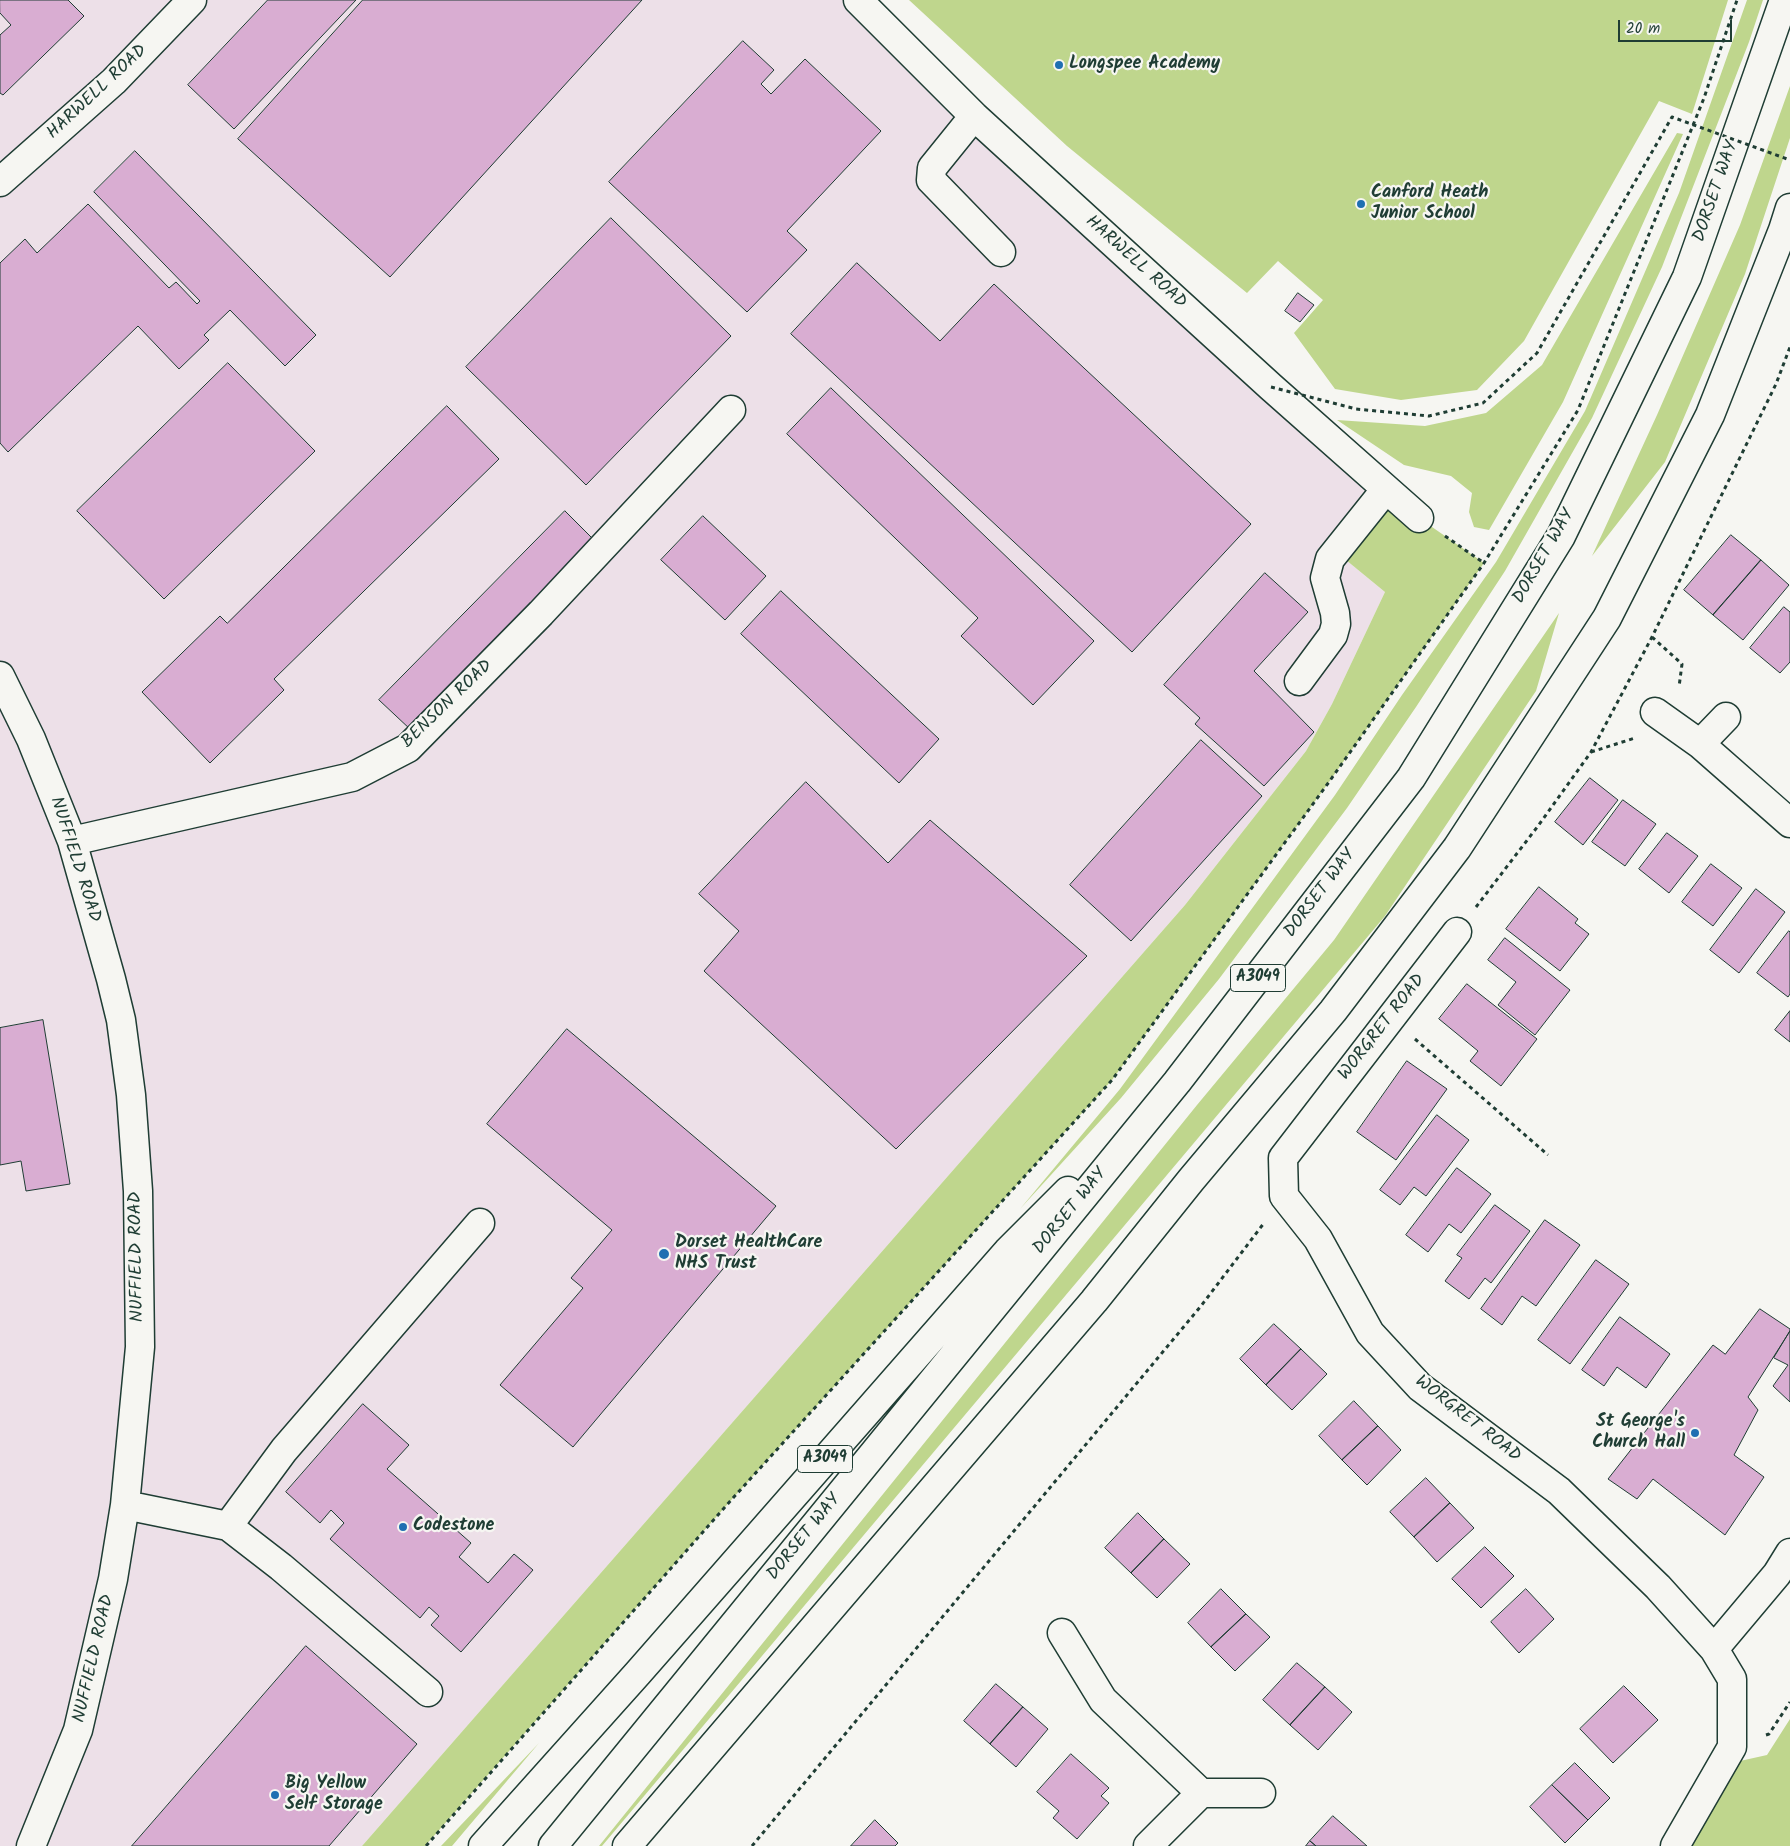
<!DOCTYPE html>
<html>
<head>
<meta charset="utf-8">
<style>
  body { margin:0 }
  #map { position:relative; width:1790px; height:1846px; overflow:hidden; background:#f6f6f2; font-family:Kalam,sans-serif }
  canvas { display:block }
  .scale { position:absolute; left:1618px; top:20px; width:114px; height:22px; box-sizing:border-box; border:2px solid #1f3d34; border-top:0; padding-left:6px; font-size:15px; line-height:18px; white-space:nowrap; color:#1f3d34; -webkit-text-stroke:4px #f6f6f2; paint-order:stroke }
</style>
</head>
<body>
<div id="map">
<canvas width="1790" height="1846"></canvas>
<div class="scale">20 m</div>
</div>
<script>
const ctx = document.querySelector('canvas').getContext('2d');
ctx.lineJoin = 'round';
function fill(path, color) {
  ctx.fillStyle = color;
  ctx.fill(path, 'evenodd');
}
function strokePath(path, color, width, dash) {
  ctx.strokeStyle = color;
  ctx.lineWidth = width;
  ctx.lineCap = dash ? 'butt' : 'round';
  ctx.setLineDash(dash || []);
  ctx.stroke(path);
}
function drawText(font, color, halo, rows, align = 'center') {
  ctx.font = font + ' Kalam,sans-serif';
  ctx.lineWidth = 4.5;
  ctx.setLineDash([]);
  ctx.textBaseline = 'middle';
  ctx.strokeStyle = halo;
  ctx.fillStyle = color;
  for (const [text, x, y, turn = 0] of rows) {
    ctx.save();
    ctx.translate(x, y);
    ctx.rotate((+turn || 0) * Math.PI / 180);
    ctx.textAlign = isNaN(turn) ? turn : align;
    if (halo) ctx.strokeText(text, 0, 0);
    ctx.fillText(text, 0, 0);
    ctx.restore();
  }
}
fill(new Path2D(`
  M0,0H858L1378,481L1335,551L1385,592L1332,704L1306,751L1185,905L362,1846H0Z`), '#ede0e8');
fill(new Path2D(`
  M909,0H1728L1692,114L1659,101L1524,341L1477,390L1401,400L1335,389L1294,333L1323,300L1278,261L1247,293L1067,146Z
  M1747,0H1763L1749,42L1662,267L1592,418L1505,571L1416,707L1347,808L1219,979L1121,1098L1020,1209L1120,1089L1335,795L1402,695L1496,562L1585,411L1679,193Z
  M1790,86V138L1745,274L1665,462L1592,556L1657,415L1740,225Z
  M1677,133L1683,134L1563,402L1489,530L1474,527L1469,512L1472,493L1451,476L1404,465L1337,420L1425,426L1486,413L1542,365Z
  M1386,489L1419,518L1484,563L1329,782L1112,1080L733,1498L425,1846H362L1185,905L1306,751L1332,704L1385,592L1335,551Z
  M1559,613L1536,691L1385,916L602,1846H599L1197,1105L1334,940Z
  M1790,1719V1846H1688L1740,1761L1767,1755Z
  M539,1743L452,1846H441Z`), '#bfd68d');
const building = new Path2D(`
  M0,0H68L84,16L3,95L0,93V35L11,25L0,13Z
  M268,0H356L234,129L188,85Z
  M363,0H642L390,277L238,139Z
  M743,41L774,70L761,84L771,94L805,59L881,131L787,231L807,250L747,312L609,182Z
  M135,151L316,335L285,366L230,310L204,335L209,340L179,369L138,326L8,452L0,443V263L25,239L37,253L88,204L169,288L176,282L197,304L200,301L94,192Z
  M611,218L731,336L586,485L466,367Z
  M857,263L940,341L994,284L1251,524L1132,652L791,334Z
  M1298,293L1314,305L1300,322L1285,311Z
  M228,363L315,451L164,599L77,511Z
  M831,388L1094,641L1033,705L961,636L978,618L787,434Z
  M447,406L499,459L274,679L284,690L210,763L142,692L220,616L227,623Z
  M565,511L596,542L411,730L379,700Z
  M703,516L766,576L725,620L661,560Z
  M1731,535L1761,560L1713,615L1684,590Z
  M1761,560L1789,585L1743,640L1713,615Z
  M1265,573L1308,612L1254,671L1314,732L1264,786L1195,724L1200,718L1164,685Z
  M781,591L939,739L899,783L741,634Z
  M1784,607L1790,612V662L1780,673L1750,648Z
  M1201,740L1262,796L1131,941L1070,885Z
  M1590,778L1618,800L1583,845L1555,822Z
  M806,782L888,863L930,820L1087,956L896,1149L704,971L739,931L699,894Z
  M1623,800L1656,824L1625,866L1592,842Z
  M1667,833L1698,856L1669,893L1639,869Z
  M1711,864L1742,888L1713,926L1682,902Z
  M1539,887L1578,919L1575,923L1589,934L1560,971L1506,929Z
  M1756,889L1785,912L1739,973L1710,950Z
  M1789,931L1790,932V994L1788,997L1757,973Z
  M1505,938L1570,990L1535,1035L1498,1005L1516,982L1488,960Z
  M1467,984L1537,1039L1501,1086L1470,1061L1478,1051L1439,1019Z
  M1790,1011V1042L1775,1030Z
  M43,1020L70,1184L26,1191L21,1161L0,1165V1028Z
  M567,1029L776,1206L573,1447L500,1385L583,1288L571,1278L612,1230L487,1124Z
  M1407,1061L1447,1089L1396,1160L1357,1132Z
  M1437,1115L1469,1140L1426,1196L1414,1187L1400,1205L1380,1190Z
  M1457,1168L1491,1194L1461,1233L1449,1224L1428,1252L1406,1235Z
  M1495,1205L1530,1231L1491,1283L1485,1278L1469,1299L1445,1281L1462,1258L1457,1255Z
  M1545,1220L1580,1245L1536,1306L1522,1296L1502,1325L1481,1309Z
  M1596,1260L1629,1284L1570,1364L1538,1340Z
  M1760,1309L1790,1329V1331L1748,1397L1758,1410L1734,1455L1764,1477L1725,1535L1653,1479L1637,1499L1608,1479L1713,1345L1725,1354Z
  M1620,1317L1670,1354L1646,1388L1617,1367L1604,1386L1582,1370Z
  M1274,1324L1301,1349L1266,1385L1240,1359Z
  M1790,1331V1402L1773,1386L1788,1365L1774,1358Z
  M1301,1349L1327,1374L1292,1410L1266,1385Z
  M1354,1401L1378,1426L1342,1460L1319,1436Z
  M363,1404L409,1445L387,1469L471,1543L459,1557L488,1583L514,1554L533,1570L461,1652L431,1625L439,1616L429,1607L420,1618L330,1539L344,1523L331,1510L320,1523L286,1492Z
  M1378,1426L1401,1450L1367,1485L1342,1460Z
  M1426,1478L1450,1503L1414,1537L1390,1512Z
  M1450,1503L1474,1528L1437,1562L1414,1537Z
  M1138,1513L1164,1539L1131,1573L1105,1548Z
  M1164,1539L1190,1564L1157,1598L1131,1573Z
  M1485,1547L1514,1576L1481,1608L1452,1579Z
  M1221,1589L1246,1614L1211,1647L1188,1623Z
  M1526,1589L1554,1619L1519,1653L1491,1622Z
  M1246,1614L1270,1637L1235,1671L1211,1647Z
  M306,1646L417,1744L329,1846H132Z
  M1297,1663L1325,1687L1290,1725L1263,1700Z
  M996,1684L1023,1707L990,1744L964,1721Z
  M1624,1686L1658,1720L1613,1763L1580,1729Z
  M1325,1687L1352,1712L1318,1750L1290,1725Z
  M1023,1707L1048,1729L1016,1767L990,1744Z
  M1071,1754L1109,1788L1101,1796L1109,1803L1077,1839L1053,1818L1059,1811L1037,1792Z
  M1575,1763L1610,1798L1588,1820L1552,1785Z
  M1552,1785L1588,1820L1565,1843L1530,1807Z
  M1333,1816L1367,1846H1316L1310,1841Z
  M875,1820L898,1843L895,1846H851Z
  M1310,1841L1316,1846H1306Z`);
fill(building, '#d9add2');
strokePath(building, '#1f3d34', 1);
const minor = new Path2D(`
  M858,0L974,116L1271,387L1419,518
  M974,116L932,168L931,180L1001,252
  M0,182L114,81L192,0
  M0,676L31,739L72,841L111,979L121,1020L131,1095L138,1191L140,1347L125,1505L113,1579L78,1730L31,1846
  M1299,681L1333,635L1336,624L1335,613L1325,578L1330,559L1386,489
  M1655,712L1700,744L1790,823
  M1700,744L1726,717
  M72,841L352,777L408,748L541,613L731,410
  M1457,932L1283,1158L1284,1196L1318,1239L1370,1333L1420,1387L1559,1491L1658,1587L1714,1649L1732,1679V1747L1675,1846
  M125,1505L228,1526L281,1567L428,1692
  M228,1526L284,1450L480,1223
  M1062,1633L1103,1700L1201,1793L1148,1846
  M1714,1649L1777,1574L1790,1553
  M1201,1793H1261`);
const highway = new Path2D(`
  M483,1846L638,1673L1008,1251L1068,1191
  M553,1846L1177,1082L1411,778L1561,536L1687,277L1784,0
  M627,1846L1094,1301L1191,1180L1333,1011L1457,848L1607,618L1710,415L1783,230L1790,208`);
strokePath(minor, '#1f3d34', 31);
strokePath(highway, '#1f3d34', 31);
strokePath(new Path2D(`
  M1445,536L1484,563
  M1652,637L1682,664L1679,687
  M1591,752L1635,738
  M1476,907L1538,826L1591,752L1652,637L1776,384L1790,347
  M1415,1039L1548,1155
  M1766,1735L1769,1734L1790,1702
  M426,1846L733,1498L1112,1080L1329,782L1484,563L1578,410L1704,98L1737,0
  M752,1846L1201,1306L1264,1223`), '#1f3d34', 3, [4, 4]);
strokePath(minor, '#f6f6f2', 28);
strokePath(highway, '#f6f6f2', 28);
strokePath(new Path2D(`
  M1271,387L1356,409L1429,416L1483,403L1537,353L1672,117L1790,160`), '#1f3d34', 3, [4, 4]);
for (const [x, y, r, color] of [
  [1059,65,5,"#1f6fb2"],
  [1361,204,5,"#1f6fb2"],
  [664,1254,6,"#1f6fb2"],
  [1695,1433,5,"#1f6fb2"],
  [403,1527,5,"#1f6fb2"],
  [275,1795,5,"#1f6fb2"]
]) {
  const dot = new Path2D();
  dot.arc(x, y, r, 0, 2 * Math.PI);
  ctx.fillStyle = color;
  ctx.fill(dot);
  strokePath(dot, '#f6f6f2', 2);
}
for (const [x, y, w] of [
  [1258,978,55],
  [825,1459,55]
]) {
  const box = new Path2D();
  box.roundRect(x - w / 2, y - 13.5, w, 27, 4);
  ctx.fillStyle = '#f6f6f2';
  ctx.fill(box);
  strokePath(box, '#1f3d34', 1);
}
drawText('bold 16px', '#1f3d34', null, [
  ["A3049",1258,978],
  ["A3049",825,1459]
]);
drawText('bold 18px', '#1f3d34', '#f6f6f2', [
  ["Longspee Academy",1069,65],
  ["Canford Heath",1371,194],
  ["Junior School",1371,215],
  ["Dorset HealthCare",675,1244],
  ["NHS Trust",675,1265],
  ["St George's",1685,1423,"right"],
  ["Church Hall",1685,1444,"right"],
  ["Codestone",413,1527],
  ["Big Yellow",285,1785],
  ["Self Storage",285,1806]
], 'left');
drawText('18px', '#1f3d34', '#f6f6f2', [
  ["HARWELL ROAD",98,93,-43],
  ["DORSET WAY",1717,192,-71],
  ["HARWELL ROAD",1135,263,42],
  ["DORSET WAY",1545,557,-60],
  ["BENSON ROAD",448,705,-44],
  ["NUFFIELD ROAD",74,860,72],
  ["DORSET WAY",1321,894,-53],
  ["WORGRET ROAD",1383,1028,-52],
  ["DORSET WAY",1071,1212,-51],
  ["NUFFIELD ROAD",138,1257,-91],
  ["WORGRET ROAD",1467,1420,38],
  ["DORSET WAY",805,1538,-51],
  ["NUFFIELD ROAD",95,1659,-77]
]);
</script>
</body>
</html>
